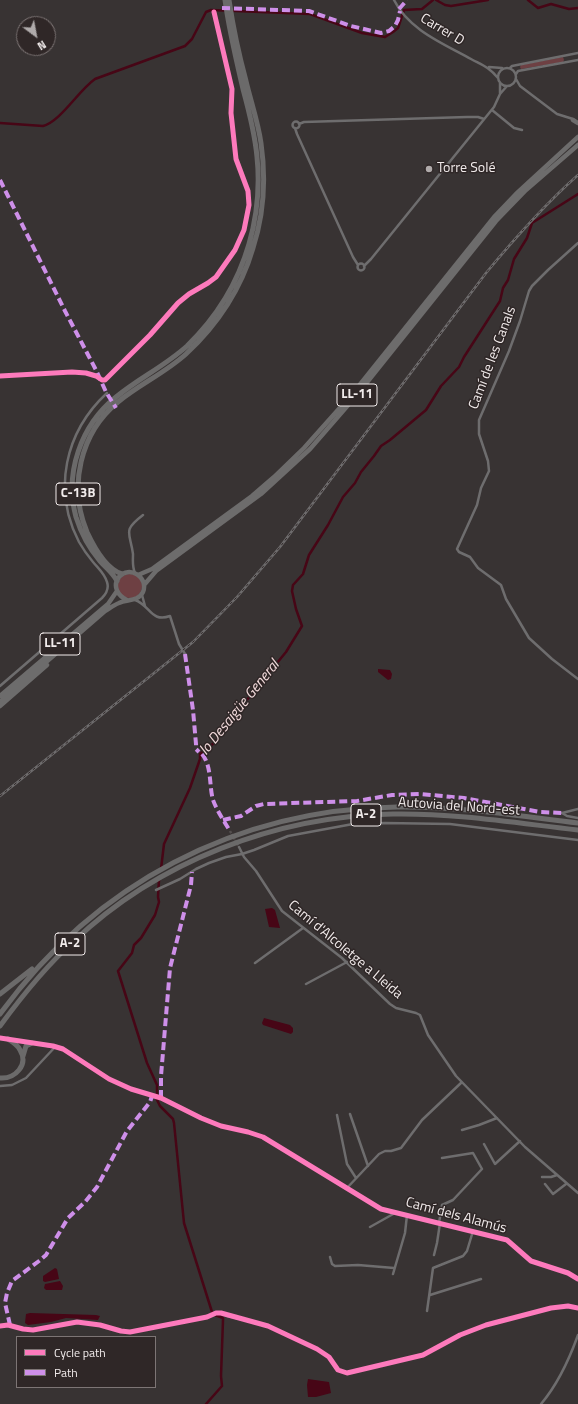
<!DOCTYPE html>
<html>
<head>
<meta charset="utf-8">
<style>
  body { margin:0 }
  #map { position:relative; width:578px; height:1404px; overflow:hidden; background:#383333; font-family:"Titillium Web",sans-serif }
  canvas { display:block }
  .legend { position:absolute; left:16px; top:1336px; width:140px; height:52px; box-sizing:border-box; background:#2f2727; border:1px solid #7d7575; margin:0; padding:5px 7px; list-style:none; font-size:12px; color:#f1ebeb }
  .legend li { display:flex; align-items:center; gap:8px; height:20px }
  .legend b { width:20px; border:1px solid #7d7575 }
  .north { position:absolute; left:16px; top:16px; width:40px; height:40px; box-sizing:border-box; background:#2f2727; border:1px solid #7d7575; border-radius:50%; rotate:148deg; font-size:11px; font-weight:700; line-height:16px; text-align:center; color:#f1ebeb }
  .north::after { content:''; display:block; margin:auto; width:14px; height:18px; background:#b0abab; clip-path:polygon(50% 0,100% 100%,50% 72%,0 100%) }
</style>
</head>
<body>
<div id="map">
<canvas width="578" height="1404"></canvas>
<ul class="legend">
<li><b style="height:5px;background:#fd7abc"></b>Cycle path</li>
<li><b style="height:5px;background:#ce8fe9"></b>Path</li>
</ul>
<div class="north">N</div>
</div>
<script>
const ctx = document.querySelector('canvas').getContext('2d');
ctx.lineJoin = 'round';
function fill(path, color) {
  ctx.fillStyle = color;
  ctx.fill(path, 'evenodd');
}
function strokePath(path, color, width, dash) {
  ctx.strokeStyle = color;
  ctx.lineWidth = width;
  ctx.lineCap = dash ? 'butt' : 'round';
  ctx.setLineDash(dash || []);
  ctx.stroke(path);
}
function drawText(font, color, halo, rows, align = 'center') {
  ctx.font = font + ' "Titillium Web",sans-serif';
  ctx.lineWidth = 3;
  ctx.setLineDash([]);
  ctx.textBaseline = 'middle';
  ctx.strokeStyle = halo;
  ctx.fillStyle = color;
  for (const [text, x, y, turn = 0] of rows) {
    ctx.save();
    ctx.translate(x, y);
    ctx.rotate((+turn || 0) * Math.PI / 180);
    ctx.textAlign = isNaN(turn) ? turn : align;
    if (halo) ctx.strokeText(text, 0, 0);
    ctx.fillText(text, 0, 0);
    ctx.restore();
  }
}
fill(new Path2D(`
  M563,57L564,60L563,62L521,69L520,67L521,65Z
  M118 586a12 12 0 1 1 24 0a12 12 0 1 1-24 0Z`), '#6e4043');
fill(new Path2D(`
  M378,669L390,670L392,674L391,679L388,680L378,672Z
  M272,908L275,910L280,928L269,927L265,909Z
  M264,1018L290,1025L293,1028V1032L291,1034L263,1025L262,1023Z
  M55,1268L57,1269L59,1279L45,1282L43,1281V1276Z
  M60,1281L63,1286L62,1290H46L44,1288L45,1284Z
  M30,1313L96,1315L100,1316L98,1320L66,1318L51,1322L28,1325L25,1323L26,1314Z
  M308,1379L329,1382L331,1393L316,1397H308L307,1385Z`), '#470616');
strokePath(new Path2D(`
  M436,0L445,5L451,6L488,0
  M528,0L538,8L551,4L569,9L578,8
  M0,123L43,126C61,121 78,91 95,79L185,46L192,39L206,12L211,10L310,14L362,33L385,37L393,32L398,28L404,10L422,9L433,0
  M161,869L164,844L190,788L200,759V754L214,743L231,722L245,701L256,692L263,680L286,652L302,626L296,609L292,591L293,585L303,574L309,555L328,525L343,497L355,483L361,472L374,456L381,446L390,440L426,410L441,386L459,367L464,357L500,301L503,288L508,280L514,259L527,238L532,223L578,194
  M159,880L158,897L159,902L155,915L141,938L134,945L132,953L118,971L147,1063L157,1085V1100L160,1106L173,1119L174,1123L184,1223L212,1312L215,1315L223,1318V1320L221,1376L222,1386L206,1404`), '#470616', 2.5);
strokePath(new Path2D(`
  M230,831L239,847`), '#544f4f', 2.5, [2.5, 1]);
strokePath(new Path2D(`
  M394,0C409,30 442,43 471,59C482,65 489,67 498,78
  M489,67L502,68
  M498 77a9 9 0 1 1 18 0a9 9 0 1 1-18 0Z
  M510,68L512,66L578,53
  M516,74L518,71L578,60
  M516,79L520,86L557,114L573,119
  M500,83V93
  M492,110L514,128L522,130
  M292.5 125a3.5 3.5 0 1 1 7 0a3.5 3.5 0 1 1-7 0Z
  M299,124L304,122L467,117H478L484,119
  M295,128L297,134L353,257L358,265
  M578,243L548,270L532,286L529,291L520,321L509,351L479,420V434L488,461L489,471L481,488L477,505L457,549L459,552L470,557L478,568L501,585L506,599L529,638L552,659L578,679
  M357.5 267a3.5 3.5 0 1 1 7 0a3.5 3.5 0 1 1-7 0Z
  M364,266L371,259L494,107L500,94L507,86
  M0,376L72,372L86,373L96,376L102,380H105L150,335L178,303L189,294L208,283L216,277L235,250L244,230L249,205L248,191L236,159L231,113L232,89L214,12
  M135,573C132,566 133,561 133,554C130,532 122,531 143,515
  M142,595L145,606
  M135,600C150,605 151,623 170,616L179,644L185,654
  M0,686L102,598C106,594 109,588 107,582C105,574 98,568 93,562C88,556 83,549 79,542C52,490 65,432 107,393
  M562,813L567,816L578,818
  M562,813L578,809
  M239,847L244,857L256,871L282,911L342,958L390,1004L396,1008L416,1013L420,1015L428,1035L456,1076L525,1147L578,1193
  M156,890L180,879L196,869L209,863L226,857L242,854L254,850L288,836L353,824L385,823L450,824L578,840
  M255,963L303,928
  M306,984L347,962
  M32,1043L63,1049L109,1079L131,1089L161,1098L201,1118L221,1126L248,1132L260,1136L381,1209L507,1240L531,1261L568,1273L578,1279
  M0,1086L12,1085L26,1078L56,1046
  M350,1114L368,1166
  M337,1115L347,1164L356,1178
  M462,1130L479,1125L497,1118
  M484,1144L495,1164L520,1141
  M542,1177H551L557,1175
  M545,1184L553,1194L566,1184
  M347,1188L379,1154L385,1151H391L401,1148L422,1120L462,1082
  M439,1223L442,1205L453,1200L482,1169L473,1153L442,1158
  M370,1227L395,1213
  M434,1255L437,1243L440,1223
  M330,1257L332,1264L335,1266L358,1265L394,1268
  M393,1274L405,1233L407,1215
  M430,1295L481,1279
  M427,1311L433,1268L463,1256L467,1251L473,1231
  M216,1313H221L227,1316L266,1325L297,1339L326,1354L331,1359L338,1370L347,1373L423,1355L460,1335L486,1325L551,1308L568,1306L578,1308
  M541,1404C558,1384 569,1360 578,1335`), '#6e6d6e', 2.5);
strokePath(new Path2D(`
  M0,1038L32,1043`), '#6e6d6e', 3.5);
strokePath(new Path2D(`
  M573,120L578,123
  M138,575L152,569L252,496L274,477L304,448L354,392L495,216L516,194L578,137
  M144,585L156,571L261,494L310,449L356,396L496,221L526,190L578,145
  M0,696L108,604L117,591
  M0,702L105,611C110,608 114,605 119,603C127,599 138,602 143,592C149,577 129,565 119,577C112,586 118,596 127,600
  M0,706L47,665`), '#6d6c6c', 4.5);
strokePath(new Path2D(`
  M122,574C106,569 94,547 87,532C68,487 80,433 118,402C140,384 165,373 186,354C217,325 241,289 253,248C264,214 266,178 261,143C258,122 251,102 246,81C239,55 233,27 229,0
  M117,581C113,573 106,568 100,561C89,548 81,533 76,517C64,473 81,425 116,397C139,378 165,366 187,346C216,318 238,282 249,244C257,216 260,186 257,157C255,134 249,111 243,89C236,59 229,30 225,0
  M0,994L32,969
  M0,1014C95,884 236,809 397,807C458,806 518,816 578,823
  M0,1026C22,996 45,967 73,942C158,861 276,816 393,814C455,813 516,823 578,830
  M23,1056L26,1046L32,1043
  M0,1078C15,1079 29,1065 20,1050C18,1045 13,1042 8,1039`), '#6b6a6a', 5);
const rail = new Path2D(`
  M0,796L193,642L237,597L280,547L486,273C515,238 544,205 578,175`);
strokePath(rail, '#6e6c6d', 2.5);
strokePath(rail, '#2f2727', 1, [3]);
strokePath(new Path2D(`
  M222,8L309,11L351,26L381,33L389,31L395,26L398,20L400,11
  M399,9L407,0
  M0,180L65,311L96,370L106,392L116,408
  M185,654L193,710L196,744V749L199,752
  M202,754C212,766 209,786 213,800C217,811 224,821 230,831
  M223,820L241,816L256,806L264,804L357,801L392,795L420,794L464,798L540,812L562,813
  M161,1098V1076L170,968L191,885L192,872
  M10,1325L5,1303L7,1293L12,1281L39,1261L46,1255L68,1218L85,1202L97,1187L127,1131L150,1102L152,1096`), '#ce8fe9', 4, [8, 4]);
strokePath(new Path2D(`
  M0,376L72,372L86,373L96,376L102,380H105L150,335L178,303L189,294L208,283L216,277L235,250L244,230L249,205L248,191L236,159L231,113L232,89L214,12
  M0,1038L53,1046L63,1049L109,1079L131,1089L161,1098L201,1118L221,1126L248,1132L263,1137L381,1209L507,1240L531,1261L568,1273L578,1279
  M0,1326L8,1325L23,1329L33,1330L77,1322L100,1325L121,1331L130,1332L207,1317L216,1313H221L268,1326L317,1349L329,1357L338,1370L347,1373L423,1355L460,1335L486,1325L551,1308L568,1306L578,1308`), '#fd7abc', 5);
for (const [x, y, r, color] of [
  [429,169,4,"#b0abab"]
]) {
  const dot = new Path2D();
  dot.arc(x, y, r, 0, 2 * Math.PI);
  ctx.fillStyle = color;
  ctx.fill(dot);
  strokePath(dot, '#2f2727', 1.5);
}
for (const [x, y, w] of [
  [357,395,40],
  [78,494,44],
  [60,644,40],
  [366,815,30],
  [70,944,30]
]) {
  const box = new Path2D();
  box.roundRect(x - w / 2, y - 11, w, 22, 3);
  ctx.fillStyle = '#2f2727';
  ctx.fill(box);
  strokePath(box, '#f1ebeb', 1);
}
drawText('bold 13px', '#f1ebeb', null, [
  ["LL-11",357,395],
  ["C-13B",78,494],
  ["LL-11",60,644],
  ["A-2",366,815],
  ["A-2",70,944]
]);
drawText('14px', '#f1ebeb', '#2f2727', [
  ["Carrer D",442,30,31],
  ["Camí de les Canals",493,358,-69],
  ["Autovia del Nord-est",459,807,4],
  ["Camí d'Alcoletge a Lleida",345,950,40],
  ["Camí dels Alamús",456,1216,15]
]);
drawText('14px', '#f1ebeb', '#2f2727', [
  ["Torre Solé",437,169]
], 'left');
drawText('italic 15px', '#f2dadb', '#2f2727', [
  ["lo Desaigüe General",240,708,-51]
]);
</script>
</body>
</html>
